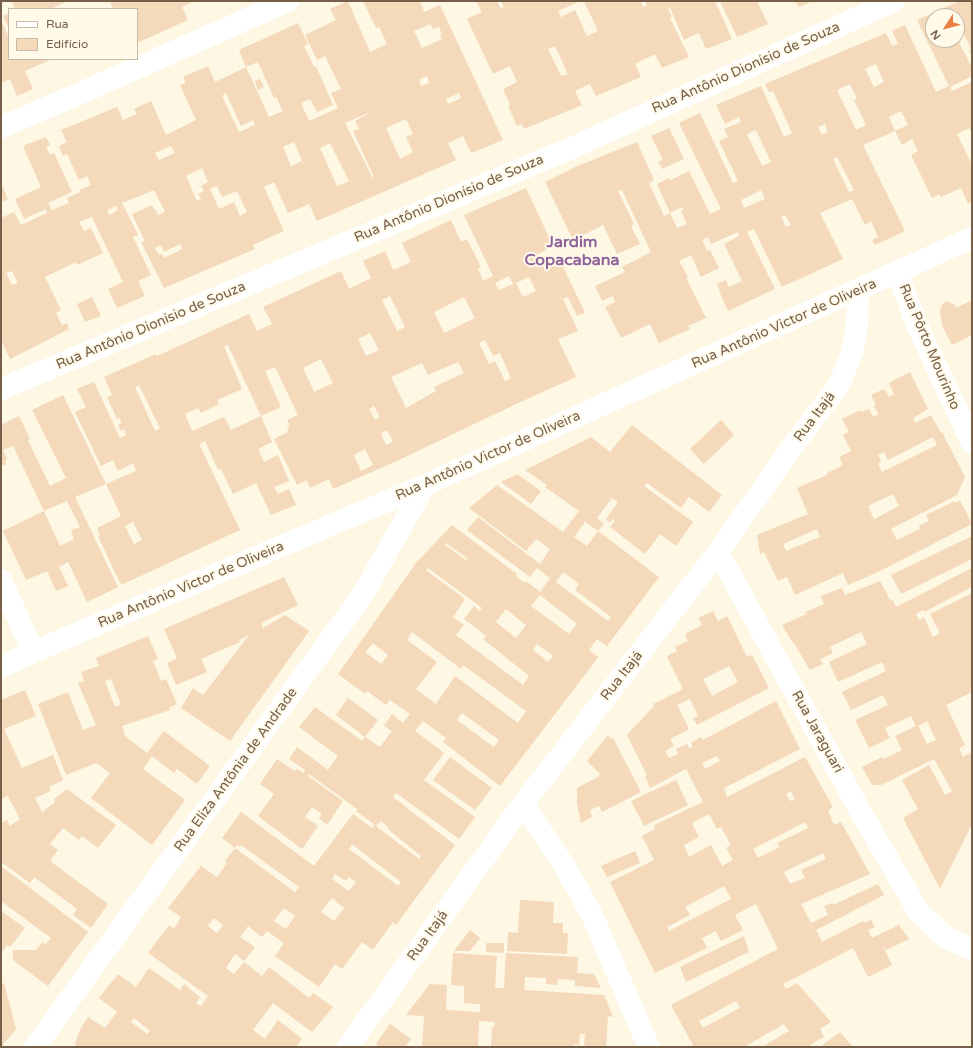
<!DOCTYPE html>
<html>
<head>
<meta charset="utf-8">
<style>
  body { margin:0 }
  #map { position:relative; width:973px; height:1048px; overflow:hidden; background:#fdf7e3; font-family:"Varela Round",sans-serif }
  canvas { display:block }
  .frame { position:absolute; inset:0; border:2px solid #765f48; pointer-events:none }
  .legend { position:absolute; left:8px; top:8px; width:130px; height:52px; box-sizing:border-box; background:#fffaea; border:1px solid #c8bca9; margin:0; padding:5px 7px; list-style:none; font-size:12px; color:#765f48 }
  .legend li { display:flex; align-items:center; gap:8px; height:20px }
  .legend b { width:20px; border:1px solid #c8bca9 }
  .north { position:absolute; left:925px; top:8px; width:40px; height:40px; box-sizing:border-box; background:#fffaea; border:1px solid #c8bca9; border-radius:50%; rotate:234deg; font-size:11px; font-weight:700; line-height:16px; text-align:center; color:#765f48 }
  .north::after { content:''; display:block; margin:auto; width:14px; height:18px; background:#ec8044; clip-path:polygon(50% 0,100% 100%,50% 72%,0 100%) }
</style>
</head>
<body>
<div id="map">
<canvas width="973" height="1048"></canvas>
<div class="frame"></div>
<ul class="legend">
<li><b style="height:5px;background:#fff"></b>Rua</li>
<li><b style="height:11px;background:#f4d9ba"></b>Edifício</li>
</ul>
<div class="north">N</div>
</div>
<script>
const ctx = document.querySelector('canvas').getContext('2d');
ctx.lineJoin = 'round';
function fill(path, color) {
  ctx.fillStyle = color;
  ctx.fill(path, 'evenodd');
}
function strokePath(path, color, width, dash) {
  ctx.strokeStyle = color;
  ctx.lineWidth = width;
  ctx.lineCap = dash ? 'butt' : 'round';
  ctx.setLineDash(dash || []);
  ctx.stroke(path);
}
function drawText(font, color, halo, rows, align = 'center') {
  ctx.font = font + ' "Varela Round",sans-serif';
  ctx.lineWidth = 4;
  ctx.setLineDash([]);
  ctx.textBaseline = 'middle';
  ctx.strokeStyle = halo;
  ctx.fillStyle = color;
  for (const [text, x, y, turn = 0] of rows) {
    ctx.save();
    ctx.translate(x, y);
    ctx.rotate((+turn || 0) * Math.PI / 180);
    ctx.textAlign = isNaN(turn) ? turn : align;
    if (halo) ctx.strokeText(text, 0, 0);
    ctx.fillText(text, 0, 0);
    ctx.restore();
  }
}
fill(new Path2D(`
  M12,1H67L51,9H15Z
  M110,1H195L182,7L188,20L137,43V9H113Z
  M348,1L370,52L387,44L379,27L376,28L363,1H420L424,12L440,5L503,140L471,153L463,136L448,143L456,160L317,221L309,204L288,213L274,182L264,187L284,231L253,245L255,249L164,288L141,242L145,241L132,214L152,205L158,215L165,212L154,190L122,203L138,235L133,237L151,275L138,281L145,296L117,308L108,289L123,282L92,217L79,222L84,231L91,228L103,253L77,265L76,262L45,277L61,310L56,313L62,325L67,323L69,329L10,359L1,340V218L14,212L21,225L47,213L46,209L24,219L15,199L41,187L23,146L46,137L50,145L46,147L50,155L54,153L72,192L48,203L52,210L69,203L67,198L80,192L79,190L91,185L87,176L79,180L67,154L63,156L59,146L67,142L61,130L117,107L123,120L137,114L134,109L151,101L166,135L196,120L180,85L186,83L183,77L208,66L215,82L246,67L239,50L298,23L308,44L304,46L314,67L316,66L333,105L317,112L310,99L301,103L309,121L338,108L331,93L341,89L325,56L317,60L305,35L336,20L330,9ZM430,24L433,29L439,27L442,34L440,35L442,39L422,48L414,31ZM258,62L274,98L276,97L283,111L269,117L246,67ZM427,76L429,83L421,86L419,80ZM226,93L241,126L253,120L255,125L239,132L222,96ZM459,93L461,98L448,104L446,99ZM368,113V114L355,121L359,129L353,131L374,177H372L345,123ZM406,119L413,134L406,137L413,152L400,159L386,128ZM294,142L302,161L291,166L283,147ZM330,143L349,181L337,186L320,148ZM171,146L175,153L159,160L155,153ZM202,168L208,182L201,186L204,191L198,194L201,199L197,201L186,176ZM217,186L222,197L237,191L247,212L240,216L234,202L219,209L210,189ZM116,206L118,210L109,215L107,210ZM180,244L182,249L164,258L162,254L159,255L155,248L161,245L164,252ZM12,271L18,283L12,285L6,273Z
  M476,1H497L500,8L504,7L501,1H580L558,11L562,19L563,18L562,16L575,10L587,36L598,31L584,1H640L643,7L647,5L645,1H715L732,39L706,49L699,33L684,40L670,8L668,9L672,17L670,18L689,57L662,68L655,54L635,64L641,77L596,96L590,84L575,91L582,105L524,129L522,124L517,126L508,106L510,105L503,89L517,82L510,66L493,74L467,19L482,12ZM555,46L568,74L561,76L548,49Z
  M720,1H757L768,24L737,37Z
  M795,1H813L799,7Z
  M960,1H972V57L969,50L971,49L957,19V16L954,13L951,14L952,16H933V40H958L972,68V76L950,87L952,91L972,82V133L969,128L957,134L972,165V202L968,204L961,188L941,197L939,194L932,198L911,155L918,151L912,139L902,145L895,131L908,125L901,111L889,117L895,131L863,145L905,231L875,245L872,240L878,237L871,221L865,225L852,199L820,213L843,259L782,287L754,229L747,232L775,289L728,311L719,291H720L717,284L726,280L729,287L742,281L724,244L739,236L738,232L711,244L708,237L702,240L707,251L710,250L719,268L701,277L691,255L679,261L688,277L686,278L706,318L688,326L690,329L659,343L650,324L621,338L605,307L615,302L613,296L602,301L595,286L625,272L622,267L651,252L622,190L618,191L634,224L631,226L640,244L617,254L603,225L573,240L545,182L575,167L637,142L654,180L649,183L664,216L670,213L677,228L687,224L681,211L684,210L682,207L670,213L657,184L669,178L671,180L689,171L710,214L721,209L679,123L700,113L733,183L738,181L719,141L728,137L724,129L741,122L739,117L725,124L716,105L761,86L784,137L792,133L773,91L769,92L765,84L886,33L892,46L898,44L892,31L905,25L936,92L949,86L917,20ZM876,64L884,82L874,87L865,69ZM850,84L857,99L854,100L866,125L856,130L837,90ZM825,124L828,132L822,135L818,127ZM756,130L771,162L762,166L747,134ZM837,157L854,190L849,192L833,159ZM761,190L765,199L744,208L741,200ZM785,215L791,225L786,227L781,217Z
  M9,13V29L3,16Z
  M1,20L9,37V59H52L25,71L33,89L17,96L10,79L1,83Z
  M260,79L264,87L258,90L255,81Z
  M669,128L684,159L662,169L658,162L663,160L651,136Z
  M1,183L8,199L1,202Z
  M526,188L553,246L538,254L545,267L560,260L585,313L577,316L568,297L563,299L578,331L558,339L576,377L516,404L399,460L333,489L329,479L310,488L307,480L297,485L274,439L288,432L287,428L290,426L287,420L298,415L275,367L265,371L281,407L261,416L228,345L224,346L242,389L217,400L219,404L201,413L198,408L185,414L192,431L224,417L231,430L261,416L272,442L258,449L264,462L278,455L289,481L274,487L278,494L289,489L296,505L271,515L256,483L233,494L221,469L218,470L205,441L199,444L240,530L121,585L98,536L100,535L97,528L121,516L106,484L136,471L133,463L118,471L113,460L101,466L75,412L86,407L77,389L94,382L120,438L126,435L124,429L121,431L118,425L122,423L119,418L117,419L108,399L107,397L112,395L104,377L156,354L157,356L249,314L257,331L272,324L263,307L341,271L349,289L371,278L363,261L385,251L393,270L411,262L402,243L451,220L461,242L467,239L481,267L478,269L483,281L493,276L464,215ZM509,276L513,284L499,290L495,283ZM529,277L536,291L523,297L516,283ZM390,296L405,327L397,331L382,300ZM464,297L475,318L444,333L434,312ZM370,333L379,350L366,356L358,339ZM485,340L493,356L500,353L511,378L505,381L495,361L489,364L479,343ZM321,359L333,383L314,392L303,368ZM458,362L464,373L434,387L436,391L406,408L391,377L422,363L428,375ZM139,385L160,428L155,431L135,387ZM374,406L380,417L375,420L369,409ZM387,430L393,442L386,445L381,433ZM365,449L373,465L361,471L354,455ZM133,522L142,540L134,544L125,526Z
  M92,297L101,316L85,322L77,304Z
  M972,300V335L952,345L942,325L940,312L942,305L946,301L955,305L956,308Z
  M910,372L928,409L913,418L915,423L931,415L941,433L942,432L965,477L957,495L891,529L897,540L920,529L919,526L929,521L926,515L955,501V503L960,500L972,524L878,572L848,585L843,573L795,595L787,577L778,581L764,552L760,554L757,535L808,514L797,488L827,475V473L843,465L839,457L851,451L843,435L849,432L842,419L860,410L861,412L869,409L873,417L879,414L874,406L876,405L871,395L884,389L889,397L894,394L889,383ZM933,437L937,445L882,472L878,464L881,462L878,455L884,452L888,460ZM893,494L899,506L874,519L868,506ZM817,529L820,537L786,551L783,544Z
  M63,395L106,484L75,497L118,587L87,602L68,562L59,567L68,586L56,591L47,571L26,580L3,531L44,511L60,546L74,539L71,530L80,527L67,501L44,511L13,446L3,450L7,459L5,461L6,464L1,466V425L19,416L30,439L28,440L34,453L50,486L66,478L32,410Z
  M721,420L734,435L704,464L690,449Z
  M632,425L722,495L709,512L689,497L681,508L647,483L644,486L693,522L676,546L660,534L645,554L610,527L615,521L612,519L610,523L606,519L618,502L612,498L597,518L604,524L598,531L585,522L574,537L587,546L598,531L659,577L607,646L597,639L589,650L598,657L597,659L500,786L443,742L446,738L423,721L415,731L444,753L424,780L475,817L459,839L396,793L393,797L455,845L396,925L393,922L373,950L362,942L342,969L335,964L319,987L275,956L284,943L267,931L262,937L248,926L240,937L255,947L244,961L235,954L226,968L234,974L244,962L262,976L269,967L309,998L313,993L333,1007L312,1032L273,1003L253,1030L265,1039L278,1020L302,1039L296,1047H77L75,1043L81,1028L88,1017L105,1028L117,1012L99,998L118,974L136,987L149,968L180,990L184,984L200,997L196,1003L201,1006L208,996L148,953L169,925L174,929L181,917L168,908L201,866L217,877L227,863L225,861L235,848L222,838L241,812L314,866L353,814L372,828L375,825L356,811L357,809L309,774L308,776L343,801L327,825L319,818L322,814L312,807L305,817L318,826L302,849L258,816L274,794L260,784L277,759L295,771L297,769L303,773L305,770L289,759L297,747L328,770L338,756L299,727L315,707L362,741L365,737L380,747L392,731L384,726L392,714L403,723L410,714L390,700L386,705L367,691L365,694L338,674L416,563L452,525L517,574L516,576L525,583L526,581L540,592L550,578L537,568L530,577L467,530L478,517L540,564L550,549L536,539L526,551L469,508L497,485L563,532L579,511L545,487L547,485L525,470L591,437L610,452ZM446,543L468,559L466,560L445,545ZM428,568L482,608L480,611L474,606L464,619L486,636L483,639L529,676L523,685L456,635L464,625L453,617L465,599L426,570ZM563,572L579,584L575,590L611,617L608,621L556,582ZM540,595L577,624L569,634L531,606ZM506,609L526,625L516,638L496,622ZM412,632L461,669L463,665L526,711L518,723L455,676L436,704L416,689L437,662L407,640ZM373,643L388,655L381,664L365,652ZM537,644L553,656L548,662L533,650ZM462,713L499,740L494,747L457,720ZM381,821L389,828L388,829L421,856L419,859L376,826ZM352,844L401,882L398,886L349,849ZM237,845L240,847L241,845L299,887L295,892L235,848ZM335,874L346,881L349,877L356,882L349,891L332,879ZM332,898L344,908L334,921L321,912ZM284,908L295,916L286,929L274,921ZM214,918L223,925L217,933L208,926ZM134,1018L150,1031L147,1034L131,1022Z
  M517,474L541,491L531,504L501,482Z
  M972,536V559L901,594L891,575Z
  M972,568V587L924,612L923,610L916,614L919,620L924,617L933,637L940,633L930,614L972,593V692L946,705L965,745L959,748L963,757L970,753L972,758V824L940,889L903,818L918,809L902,780L929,765L945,795L952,791L934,759L881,785H872L862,767L882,757L884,759L902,750L895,736L916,726L911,716L885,728L890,738L869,748L855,720L888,705L883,695L851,710L842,692L886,671L882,662L838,682L829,662L867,644L861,632L830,647L833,653L820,659L823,664L810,670L794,643H793L782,625L807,614L806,612L824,604L821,596L842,588L845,595L880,581L890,600L892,599L896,607ZM927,721L936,740L927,744L918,726Z
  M284,577L298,605L261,623L263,628L285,615L309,631L230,741L181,708L193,688L203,695L249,635L239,640L240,642L201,659L207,672L176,685L167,663L177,658L164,629Z
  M713,611L718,621L727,616L747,657L752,655L769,688L697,725L693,718L698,716L690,699L677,705L689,729L670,739L674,746L665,751L669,758L678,754L676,749L687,744L689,748L693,747L691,743L701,737L703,740L776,701L800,749L724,788L727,797L805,757L833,807L828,810L834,825L841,822L870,874L801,904L811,923L828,915L824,906L832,903L833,905L878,884L884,895L816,930L822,942L863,921L864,923L871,920L875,927L868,930L872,938L899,925L909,939L886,950L882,944L892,965L868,977L853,948L783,984L786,989L797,983L831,1022L820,1029L824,1037L807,1047H762L789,1031L784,1024L744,1047H694L671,1005L778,949L756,904L735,915L743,930L721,941L716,931L702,938L707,948L655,973L610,882L654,860L642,836L655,829L654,825L703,802L686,769L650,788L645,776L647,775L627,735L654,706L653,704L683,689L667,657L669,655L677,651L675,647L688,641L685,635L687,633L702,625L698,618ZM729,666L738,682L712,696L703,679ZM717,756L720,761L705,769L702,763ZM791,791L795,799L790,801L786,794ZM709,814L717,829L721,827L731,845L726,848L733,860L722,866L711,845L689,857L684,845L699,837L692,823ZM805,822L808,828L777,843L780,847L758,858L753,849ZM823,853L826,859L801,870L805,878L790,884L784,872ZM724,886L731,899L669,931L667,927L690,915L685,907ZM736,1001L740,1008L703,1028L699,1021Z
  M148,636L158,659L153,661L161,681L166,679L177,704L169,708L170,710L122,726L126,737L147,753L164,731L210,766L197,784L177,769L174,773L152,756L143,769L185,800L152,845L91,798L110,773L96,763L66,775L38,704L68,692L83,730L96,725L78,683L84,681L81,672L99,666L96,658ZM111,679L121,704L115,707L105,681Z
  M25,690L36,716L4,729L22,768L53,755L63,780L49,787L51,791L35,798L42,812L55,802L54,799L67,789L116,825L98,848L82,836L79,840L63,828L50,844L58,850L50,861L108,904L91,928L73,915L77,909L34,877L30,883L1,862V823L7,820L10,826L20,819L8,796L1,799V700Z
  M348,698L378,720L365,737L336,715Z
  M608,735L611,739L613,738L641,792L602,812L599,806L590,810L592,817L581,823L577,803V788L598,777L600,774L587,761Z
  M450,757L492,788L475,810L433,780Z
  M676,780L688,805L644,826L631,801Z
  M635,851L640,863L607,877L601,866Z
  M1,866L88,932L48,986L13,960V950H36L43,942L46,944L51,938L1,901Z
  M520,900L554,902L553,923H563V933H568L567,954L507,951L508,932L518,933Z
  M1,911L25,928L10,947L7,945L2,952L1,951Z
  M470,930L480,938L470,951H454Z
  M744,936L749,952L686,982L680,967Z
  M486,943H504V953L486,952Z
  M453,953L497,956L495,988H504L506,953L578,957L577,973L594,974L601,988L575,986V980L558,979L557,985L546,984V978L525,977L524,990L604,995L613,1017L608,1016L606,1047H584L585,1034H580L579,1045L574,1044V1047H491L492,1027H494L495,1022L479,1021L478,1047H422L424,1016L406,1015L430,984L447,985L446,1010L480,1012V1004L464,1003V986L451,985Z
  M4,983L16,1029L1,1047V984Z
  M390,1024L411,1039L405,1047H380L376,1044Z
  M840,1032L853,1047H820Z`), '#f4d9ba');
strokePath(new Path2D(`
  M1,127L67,99L288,1
  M897,272L917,325L972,443
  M1,389L576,146L894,1
  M718,552L858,807L918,911L946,938L972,949
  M1,580L33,652
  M1,667L33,652L425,485L972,238
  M523,804L565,867L591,913L649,1047
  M35,1047L363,594L425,485
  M348,1047L523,804L718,552L795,443L839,385L853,350L857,324L858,290`), '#fff', 22);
drawText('14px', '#765f48', '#fffaea', [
  ["Rua Antônio Dionísio de Souza",746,68,-24],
  ["Rua Antônio Dionísio de Souza",449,199,-23],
  ["Rua Antônio Victor de Oliveira",784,324,-24],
  ["Rua Antônio Dionísio de Souza",151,326,-23],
  ["Rua Pôrto Mourinho",929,347,67],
  ["Rua Itajá",815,417,-53],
  ["Rua Antônio Victor de Oliveira",488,456,-24],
  ["Rua Antônio Victor de Oliveira",191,585,-23],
  ["Rua Itajá",622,676,-52],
  ["Rua Jaraguari",817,732,61],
  ["Rua Eliza Antônia de Andrade",236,770,-54],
  ["Rua Itajá",428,936,-54]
]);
drawText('bold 16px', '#8f639a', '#fffaea', [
  ["Jardim",572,243],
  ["Copacabana",572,261]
]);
</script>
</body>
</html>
